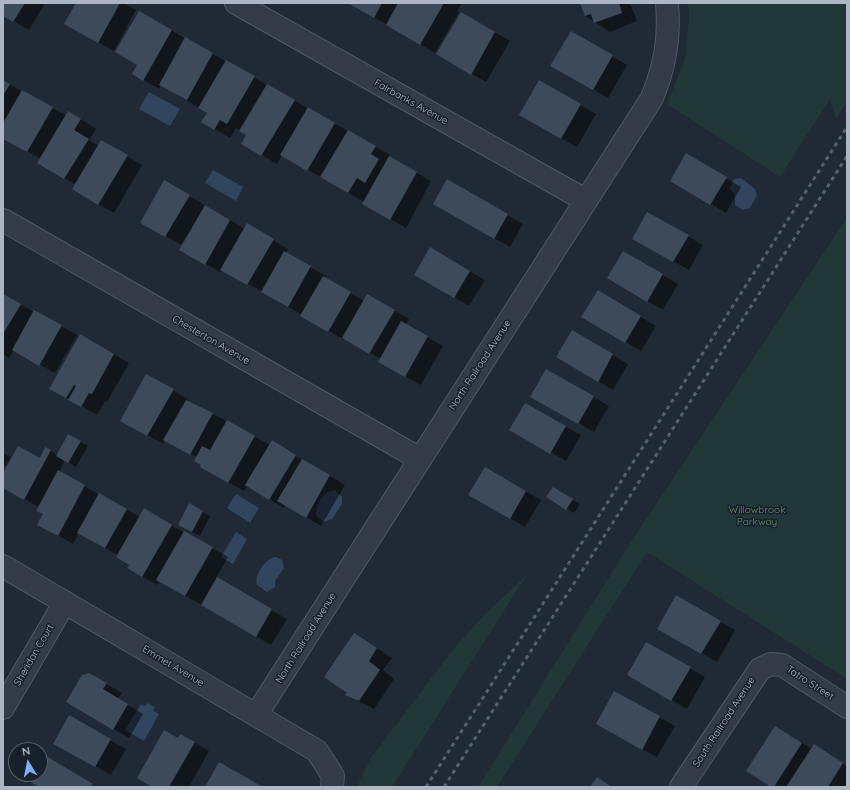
<!DOCTYPE html>
<html>
<head>
<meta charset="utf-8">
<style>
  body { margin:0 }
  #map { position:relative; width:850px; height:790px; overflow:hidden; background:#1f2a36; font-family:Quicksand,sans-serif }
  canvas { display:block }
  .frame { position:absolute; inset:0; border:4px solid #acb6c4; pointer-events:none }
  .north { position:absolute; left:8px; top:742px; width:40px; height:40px; box-sizing:border-box; background:#18202b; border:1px solid #535c68; border-radius:50%; rotate:350deg; font-size:11px; font-weight:700; line-height:16px; text-align:center; color:#acb6c4 }
  .north::after { content:''; display:block; margin:auto; width:14px; height:18px; background:#7cb0f9; clip-path:polygon(50% 0,100% 100%,50% 72%,0 100%) }
</style>
</head>
<body>
<div id="map">
<canvas width="850" height="790"></canvas>
<div class="frame"></div>
<div class="north">N</div>
</div>
<script>
const ctx = document.querySelector('canvas').getContext('2d');
ctx.lineJoin = 'round';
function fill(path, color) {
  ctx.fillStyle = color;
  ctx.fill(path, 'evenodd');
}
function strokePath(path, color, width, dash) {
  ctx.strokeStyle = color;
  ctx.lineWidth = width;
  ctx.lineCap = dash ? 'butt' : 'round';
  ctx.setLineDash(dash || []);
  ctx.stroke(path);
}
function drawText(font, color, halo, rows, align = 'center') {
  ctx.font = font + ' Quicksand,sans-serif';
  ctx.lineWidth = 3;
  ctx.setLineDash([]);
  ctx.textBaseline = 'middle';
  ctx.strokeStyle = halo;
  ctx.fillStyle = color;
  for (const [text, x, y, turn = 0] of rows) {
    ctx.save();
    ctx.translate(x, y);
    ctx.rotate((+turn || 0) * Math.PI / 180);
    ctx.textAlign = isNaN(turn) ? turn : align;
    if (halo) ctx.strokeText(text, 0, 0);
    ctx.fillText(text, 0, 0);
    ctx.restore();
  }
}
fill(new Path2D(`
  M688,3H847V102L836,119L830,99L780,177L667,104L685,60L689,17Z
  M847,218V679L647,552L497,787H478L631,542Z
  M526,576L392,787H357L370,759L455,647L488,611Z`), '#223738');
fill(new Path2D(`
  M149,92L180,109L170,126L139,109Z
  M213,170L243,187L236,201L205,183Z
  M741,178L755,189L757,195L750,208L743,210L735,205V196L730,188L734,179Z
  M335,490L342,497V504L332,519L323,522L316,515C315,505 325,489 335,490Z
  M236,494L259,508L250,523L227,508Z
  M236,532L247,539L233,564L221,557Z
  M276,557L282,560L284,568L275,581V587L267,592L257,585C254,575 265,558 276,557Z
  M147,703L155,707L153,711L159,714L144,741L125,730L141,704L145,706Z`), '#32455e');
fill(new Path2D(`
  M3,3H41L44,5L29,30L3,15Z
  M77,3H124L136,10L114,51L65,24Z
  M350,3H462L457,11L459,12L435,53Z
  M581,3H630L637,21L610,32L585,16Z
  M139,12L390,155L389,157L431,181L406,228L363,203L364,202L282,155L277,164L242,144L247,135L240,131L236,128L230,138L203,122L208,113L161,85L159,89L133,74L139,65Z
  M461,13L510,41L486,82L438,54Z
  M571,32L627,65L608,98L552,65Z
  M3,81L67,116L69,113L84,121L96,129L89,140L99,146L101,141L142,165L114,213L73,189L76,185L39,163L41,159L3,138Z
  M539,81L596,114L577,147L520,115Z
  M686,155L741,187L726,213L671,180Z
  M448,180L523,224L510,247L434,204Z
  M164,181L245,229L247,225L288,249L286,253L326,276L325,278L364,301L368,295L409,319L406,325L443,346L421,385L379,361L381,359L345,338L344,340L263,292L222,270L220,272L181,250L188,238L186,237L181,245L141,222Z
  M647,213L703,245L689,270L633,239Z
  M430,248L485,280L469,306L415,274Z
  M623,252L678,284L663,310L608,278Z
  M3,295L77,335L55,373L14,350L9,358L3,354Z
  M613,300L656,326L641,351L583,317Z
  M573,331L628,364L613,390L558,357Z
  M80,335L129,363L107,402L105,401L97,415L50,388Z
  M547,370L609,406L594,432L532,396Z
  M146,375L188,399L187,401L227,421L270,445L272,442L345,485L321,526L286,505L284,508L247,486L244,491L201,467L202,465L197,457L165,440L163,444L121,420Z
  M525,404L581,435L566,461L511,430Z
  M68,435L88,446L76,467L65,460L59,472L140,517L144,510L228,557L216,578L287,619L271,645L160,581L157,585L128,568L130,564L118,555L79,533L73,544L54,533L39,507L3,487V476L40,459L46,448L57,455Z
  M3,453L11,457L3,470Z
  M485,468L541,500L525,527L469,494Z
  M560,492L580,504L574,513L548,497Z
  M189,505L210,516L200,536L186,529Z
  M676,596L735,630L717,662L658,628Z
  M369,643L392,658L383,670L394,679L374,709L347,695Z
  M646,643L705,677L687,709L628,675Z
  M89,674L122,693L118,699L143,714L129,738L67,701Z
  M615,692L675,726L657,757L612,733Z
  M69,717L126,749L111,775L55,743Z
  M791,736L812,749L829,754L847,766V787H773Z
  M178,739L194,742L209,751L189,787H154Z
  M42,755L96,787H41L30,774H40Z`), '#0007');
fill(new Path2D(`
  M3,3H25L13,22L3,16Z
  M76,3H120L98,43L64,24Z
  M348,3H382L374,18Z
  M398,3H444L420,45L386,25Z
  M580,3H619L622,13L594,23L591,14L585,16Z
  M139,11L172,30L143,81L132,74L137,65L115,52Z
  M461,12L495,32L471,75L436,54Z
  M571,31L613,55L593,90L550,66Z
  M185,37L213,53L187,100L159,85Z
  M226,60L255,76L227,124L220,120L214,130L201,122L207,113L198,108Z
  M3,80L10,84L3,96Z
  M539,80L581,104L561,139L519,115Z
  M267,84L295,100L261,156L241,144L246,135L239,131Z
  M22,90L53,107L27,152L3,139V123Z
  M308,107L335,123L307,171L280,155Z
  M68,111L81,119L74,130L89,139L64,179L37,163Z
  M348,130L376,146L371,154L379,159L365,183L357,178L348,193L320,177Z
  M101,140L128,155L98,205L72,189Z
  M686,153L727,177L710,205L670,181Z
  M389,156L417,172L390,220L362,204Z
  M447,179L508,214L494,239L433,204Z
  M164,180L190,195L165,237L140,223Z
  M205,205L230,220L205,265L179,250Z
  M647,212L689,235L673,262L632,239Z
  M247,223L274,239L247,285L220,270Z
  M430,247L470,271L454,298L414,275Z
  M284,251L311,266L288,307L261,292Z
  M623,251L663,274L647,302L607,278Z
  M323,276L351,292L328,332L300,316Z
  M598,290L641,316L625,343L581,317Z
  M3,294L21,304L3,334Z
  M367,294L395,310L369,354L342,338Z
  M34,310L62,325L39,366L12,350Z
  M401,321L428,336L405,377L378,362Z
  M572,330L613,354L598,382L556,357Z
  M80,334L114,354L92,394L89,393L81,407L68,400L76,386L74,385L66,398L49,389Z
  M546,369L594,396L578,424L530,397Z
  M146,374L174,389L147,436L120,421Z
  M186,400L213,413L190,455L163,440Z
  M525,403L566,426L550,454L509,430Z
  M227,420L255,436L228,483L200,467L201,465L194,461L202,446L210,450Z
  M68,434L81,441L68,463L56,456Z
  M272,440L296,455L269,500L245,485Z
  M18,446L40,458L45,447L51,450L24,500L3,488V473Z
  M302,459L330,475L306,518L277,501Z
  M485,467L526,491L510,519L468,495Z
  M58,470L85,485L58,536L37,525L43,514L36,511Z
  M553,487L573,499L566,510L546,497Z
  M99,493L127,509L105,548L77,533Z
  M189,503L203,511L192,532L178,525Z
  M144,508L172,525L142,577L127,568L129,565L116,557Z
  M184,531L213,547L185,596L156,580Z
  M217,577L272,609L256,637L201,605Z
  M676,595L721,621L701,654L657,629Z
  M354,633L377,648L369,661L380,670L359,701L345,695L347,693L324,677Z
  M646,642L691,667L671,701L627,675Z
  M89,673L107,683L103,689L128,704L113,730L66,702L82,675Z
  M614,691L660,716L642,750L596,724Z
  M69,715L111,739L95,767L53,744Z
  M775,726L802,743L774,787H771L746,771Z
  M164,730L178,738L180,734L195,742L169,787H152L137,778Z
  M814,744L843,763L828,787H786Z
  M41,753L93,784L91,787H39L26,779L29,774H40Z
  M219,762L263,787H205Z
  M597,777L612,787H590Z`), '#3d4a59');
const street = new Path2D(`
  M236,3L585,200
  M3,220L420,459
  M3,566L317,751L333,776L332,787
  M3,708L65,602
  M256,715L652,98C665,66 670,38 667,3
  M681,787L760,669L771,664L782,665L847,707`);
strokePath(street, '#505965', 24);
strokePath(street, '#323b47', 22);
strokePath(new Path2D(`
  M426,787L847,127
  M444,787L847,156`), '#54606e', 3, [4, 4]);
drawText('10px', '#acb6c4', '#18202b', [
  ["Fairbanks Avenue",411,102,29],
  ["Chesterton Avenue",211,340,30],
  ["North Railroad Avenue",480,365,-57],
  ["North Railroad Avenue",306,638,-58],
  ["Sheridan Court",34,655,-60],
  ["Emmet Avenue",173,666,31],
  ["Tatro Street",810,683,33],
  ["South Railroad Avenue",724,722,-57]
]);
drawText('10px', '#64946e', '#18202b', [
  ["Willowbrook",757,510],
  ["Parkway",757,522]
]);
</script>
</body>
</html>
